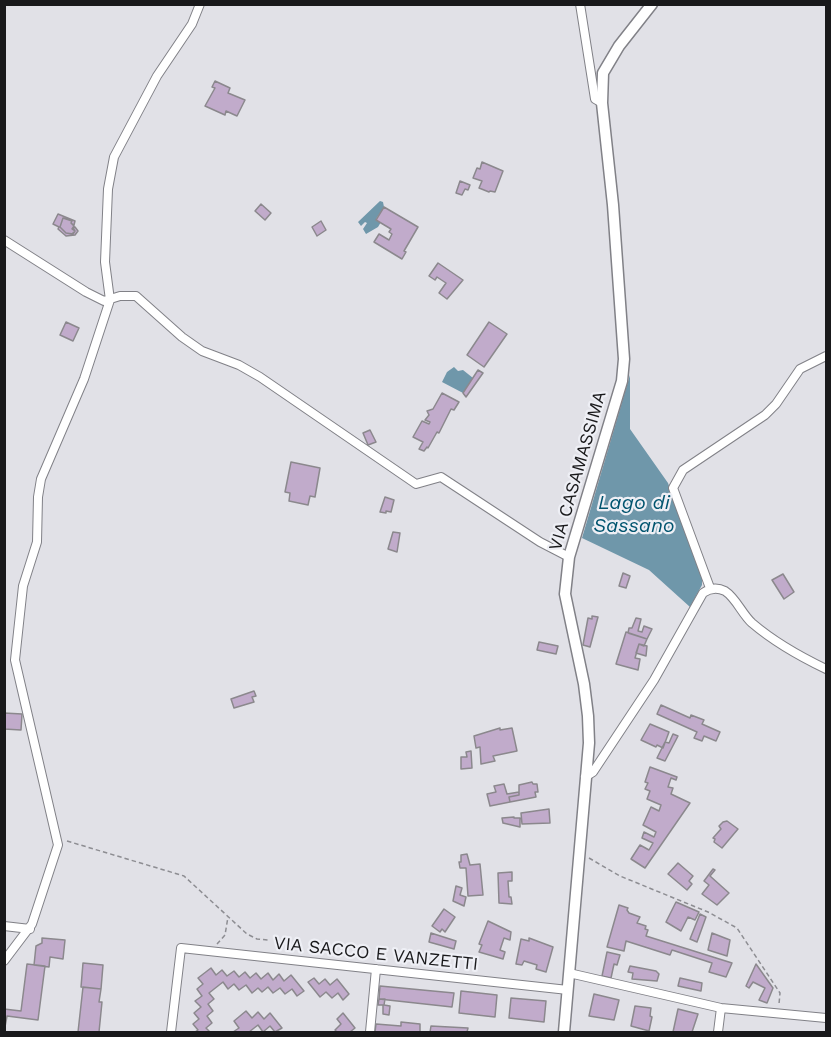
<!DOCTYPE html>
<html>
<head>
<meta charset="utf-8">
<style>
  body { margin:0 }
  #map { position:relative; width:831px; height:1037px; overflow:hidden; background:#e1e1e7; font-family:"Work Sans",sans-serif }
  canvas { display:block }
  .frame { position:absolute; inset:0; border:6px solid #19191b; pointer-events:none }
</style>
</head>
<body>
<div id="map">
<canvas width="831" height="1037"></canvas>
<div class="frame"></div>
</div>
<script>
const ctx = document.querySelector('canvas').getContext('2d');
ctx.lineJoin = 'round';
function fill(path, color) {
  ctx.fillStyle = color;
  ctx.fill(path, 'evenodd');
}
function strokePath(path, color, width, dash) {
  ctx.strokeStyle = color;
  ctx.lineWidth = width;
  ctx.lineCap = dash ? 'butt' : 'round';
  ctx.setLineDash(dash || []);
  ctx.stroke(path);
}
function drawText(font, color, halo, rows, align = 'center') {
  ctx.font = font + ' "Work Sans",sans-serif';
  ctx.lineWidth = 4.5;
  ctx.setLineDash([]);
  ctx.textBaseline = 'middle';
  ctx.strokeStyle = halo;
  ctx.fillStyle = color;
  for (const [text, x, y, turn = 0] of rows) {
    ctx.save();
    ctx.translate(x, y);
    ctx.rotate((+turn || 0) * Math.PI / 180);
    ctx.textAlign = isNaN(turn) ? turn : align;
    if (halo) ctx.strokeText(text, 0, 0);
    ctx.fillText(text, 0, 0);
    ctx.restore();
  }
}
fill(new Path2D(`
  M380,201L383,202L384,207L376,219L381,222L378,227L366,234L363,229L367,223L365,222L361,226L358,222Z
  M454,367L458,371L463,370L473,378L463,393L442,382L447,372Z
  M630,375V429L668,483L702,578V585L690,607L649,570L582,538Z`), '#6f97aa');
const building = new Path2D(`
  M215,81L230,88L228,93L245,100L237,116L226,111L225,115L205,106L215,88L212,87Z
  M482,162L503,171L495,192L490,191L489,192L479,188L482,181L473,178L477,168L480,169Z
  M460,181L470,185L468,190L465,189L462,195L456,193Z
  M261,204L271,213L265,220L255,211Z
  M384,207L418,227L404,251L406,252L402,259L374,242L379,234L389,240L392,234L389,232L391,229L376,220Z
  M58,214L75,221L74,225L71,223L72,221L63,218L60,227L66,233L72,234L75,231L73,228L75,227L78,231L75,235L66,236L58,229L59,227L53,224Z
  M63,218L72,221L71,223L74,226L72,229L75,231L73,234L66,233L60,227Z
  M321,221L326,230L317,236L312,227Z
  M438,263L463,280L447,299L439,293L446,283L437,277L435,280L429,276Z
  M66,322L79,328L73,341L60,335Z
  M489,322L507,334L484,367L467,355Z
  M478,370L483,373L466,397L463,393Z
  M442,393L459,402L454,410L451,409L439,433L437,432L428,448L427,447L424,451L419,449L423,442L413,437L422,421L429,424L430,422L425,420L429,415L427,411L433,409Z
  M370,430L376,442L368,445L363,433Z
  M291,462L320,468L315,497L310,496L308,505L289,501L290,493L285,492Z
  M385,497L394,500L391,512L386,511V513L380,512Z
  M393,532L400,533L397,552L388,549Z
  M623,573L630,576L626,588L619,586Z
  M783,574L794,592L784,599L772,580Z
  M592,616L598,617L590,647L583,645L588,618L592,619Z
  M636,618L641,619L638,631L642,632L644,626L652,629L647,639L628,633L629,628H632Z
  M626,632L647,639L644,646L639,644L635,658L640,659L638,670L616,664Z
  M539,642L558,646L556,654L537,650Z
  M639,644L647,646L646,656L636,653Z
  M254,691L256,696L252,697L254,702L234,708L231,699Z
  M661,705L690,718L691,715L704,720L702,724L720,732L716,741L704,736L702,741L694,738L697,732L657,714Z
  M4,713L22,714L21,730L4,729Z
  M650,724L669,732L663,748L657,745L656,747L641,740Z
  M500,728V730L512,728L517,751L493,756L495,761L481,764L480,747L476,748L474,736Z
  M673,734L678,736L665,761L657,758L665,742L669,743Z
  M471,751L472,768L461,769V757H467L466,752Z
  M650,767L677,777L676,780L671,778L668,787L673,788L671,794L690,803L645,868L631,859L640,845L649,850L653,843L642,838L644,832L654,837L656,832L643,825L651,807L659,811L661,805L647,799L650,791L645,789L648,783L645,782Z
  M532,782L533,784H537L538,792H535L536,797L510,802L509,797L519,795V785Z
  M504,784L507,794L519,792V795L509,797L510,802L490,806L487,794L496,792L494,786Z
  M549,809L550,823L522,824L521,813Z
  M514,817V818H520V827L503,823L502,818Z
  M727,821L738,829L722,848L714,842L715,839L713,838L721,829L719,826L723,822Z
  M467,854L470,865L480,864L483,895L468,896L466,868H460L459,862H461V855Z
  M678,863L693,876L689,881L692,884L687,890L668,874Z
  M713,869L715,870L710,876L729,893L717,905L702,894L709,885L704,881Z
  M512,872V881H508L509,897H511L512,904L499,903L498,873Z
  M456,886L462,888L460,895L466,897L464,906L453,901Z
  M676,902L699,912L695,920L688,917L681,931L666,922Z
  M619,905L628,908L627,910L629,913L640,917L637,923L646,926L645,929L648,930L646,936L732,963L726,977L709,972L712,963L672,950L670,955L626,941L624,951L607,947Z
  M444,909L455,917L445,932L442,929L440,932L432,926Z
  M700,914L706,917L697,942L690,939Z
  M488,921L511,932L510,940L504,938L500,950L505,952L503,959L479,952L482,945L479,944Z
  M431,933L456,941L454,949L429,942Z
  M712,933L730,940L727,956L708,950Z
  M42,938L65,940L63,959L50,957L49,967L34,965L36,946L42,943Z
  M529,938L553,947L546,972L536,969L537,965L524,961L522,965L516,964L521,939L529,941Z
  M607,952L620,955L617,965L614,964L611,978L602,976Z
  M83,963L103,965L101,989L81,987Z
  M27,964L45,966L38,1020L7,1016L4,1032V1009L21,1011Z
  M756,964L773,988L767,1003L759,1000L765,988L753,982L749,988L746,986Z
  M630,966L656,971L659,974L657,981L632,979L633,973L628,972Z
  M211,968L216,975L222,970L227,976L234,971L239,977L245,972L250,978L256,973L261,979L268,973L273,980L279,974L284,981L291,975L304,991L297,996L292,989L285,994L280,988L273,993L268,987L262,992L258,988L252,993L246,985L239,990L234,984L228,989L223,982L209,993L214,999L208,1004L213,1011L207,1016L212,1023L206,1028L210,1032H195L198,1030L193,1024L199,1019L194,1013L201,1007L195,1001L202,996L197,989L203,984L198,978Z
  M314,978L319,984L325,979L330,985L337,979L349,994L343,1000L338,993L332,998L326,992L320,997L308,982Z
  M680,978L702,983L701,991L678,986Z
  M380,986L454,993L452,1007L379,999Z
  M83,987L101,989L99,1002H102L99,1032H78Z
  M461,991L497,995L495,1017L459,1013Z
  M594,994L619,1000L614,1020L589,1016Z
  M511,998L546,1001L544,1022L509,1018Z
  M379,999H385L384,1005L390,1006L389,1015L383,1014V1005H378Z
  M635,1006L651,1008L650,1016L652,1017L649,1031L631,1026Z
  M678,1009L698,1014L692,1032H673Z
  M246,1011L252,1018L258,1012L264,1019L270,1013L282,1028L275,1032L270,1026L263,1032L258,1025L249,1032H233L239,1028L234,1021Z
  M343,1013L355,1028L350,1032H337L335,1030L341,1024L337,1019Z
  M401,1022L420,1024V1032H375L376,1024L401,1026Z
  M431,1026L468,1028L467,1032H430Z`);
fill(building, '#c1abcb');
strokePath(building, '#8b888d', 1.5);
const street = new Path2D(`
  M580,4L595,99L602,103
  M4,240L86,292L104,301L120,296H136L182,337L202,351L239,365L260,377L416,484L441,477L540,542L569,557
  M710,588L673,488L683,470L765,415L776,404L800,369L826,356
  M585,777L593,772L654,680L703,593C710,588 717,587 725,591C736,598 742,614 752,623C773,641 801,657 826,669
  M4,926L30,929
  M4,961L32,924L58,845L15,660L23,586L37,542L38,497L41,479L84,379L110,300L105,262L108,189L114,157L157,76L192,24L200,4
  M569,973L721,1008L826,1018
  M171,1032L181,948L568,990
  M370,1032L376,969
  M718,1032L721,1008`);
const secondary = new Path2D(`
  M564,1032L589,743L588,716L584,684L565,594L569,557L622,381L624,359L613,205L602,103L603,73L619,46L652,4`);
strokePath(street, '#818187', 10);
strokePath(secondary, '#818187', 13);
strokePath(new Path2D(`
  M67,841L184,876L247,934L257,939L268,940
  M589,858L620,876L708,912L737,928L780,993L779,1004
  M217,944L225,935L228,917`), '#8d8d92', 1.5, [4.5, 3]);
strokePath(street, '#fff', 8);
strokePath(secondary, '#fff', 10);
drawText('18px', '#19191b', '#eeeff5', [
  ["VIA CASAMASSIMA",578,471,-74],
  ["VIA SACCO E VANZETTI",376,954,6]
]);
drawText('italic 20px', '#00546f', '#eeeff5', [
  ["Lago di",634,503],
  ["Sassano",634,526]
]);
</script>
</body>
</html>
